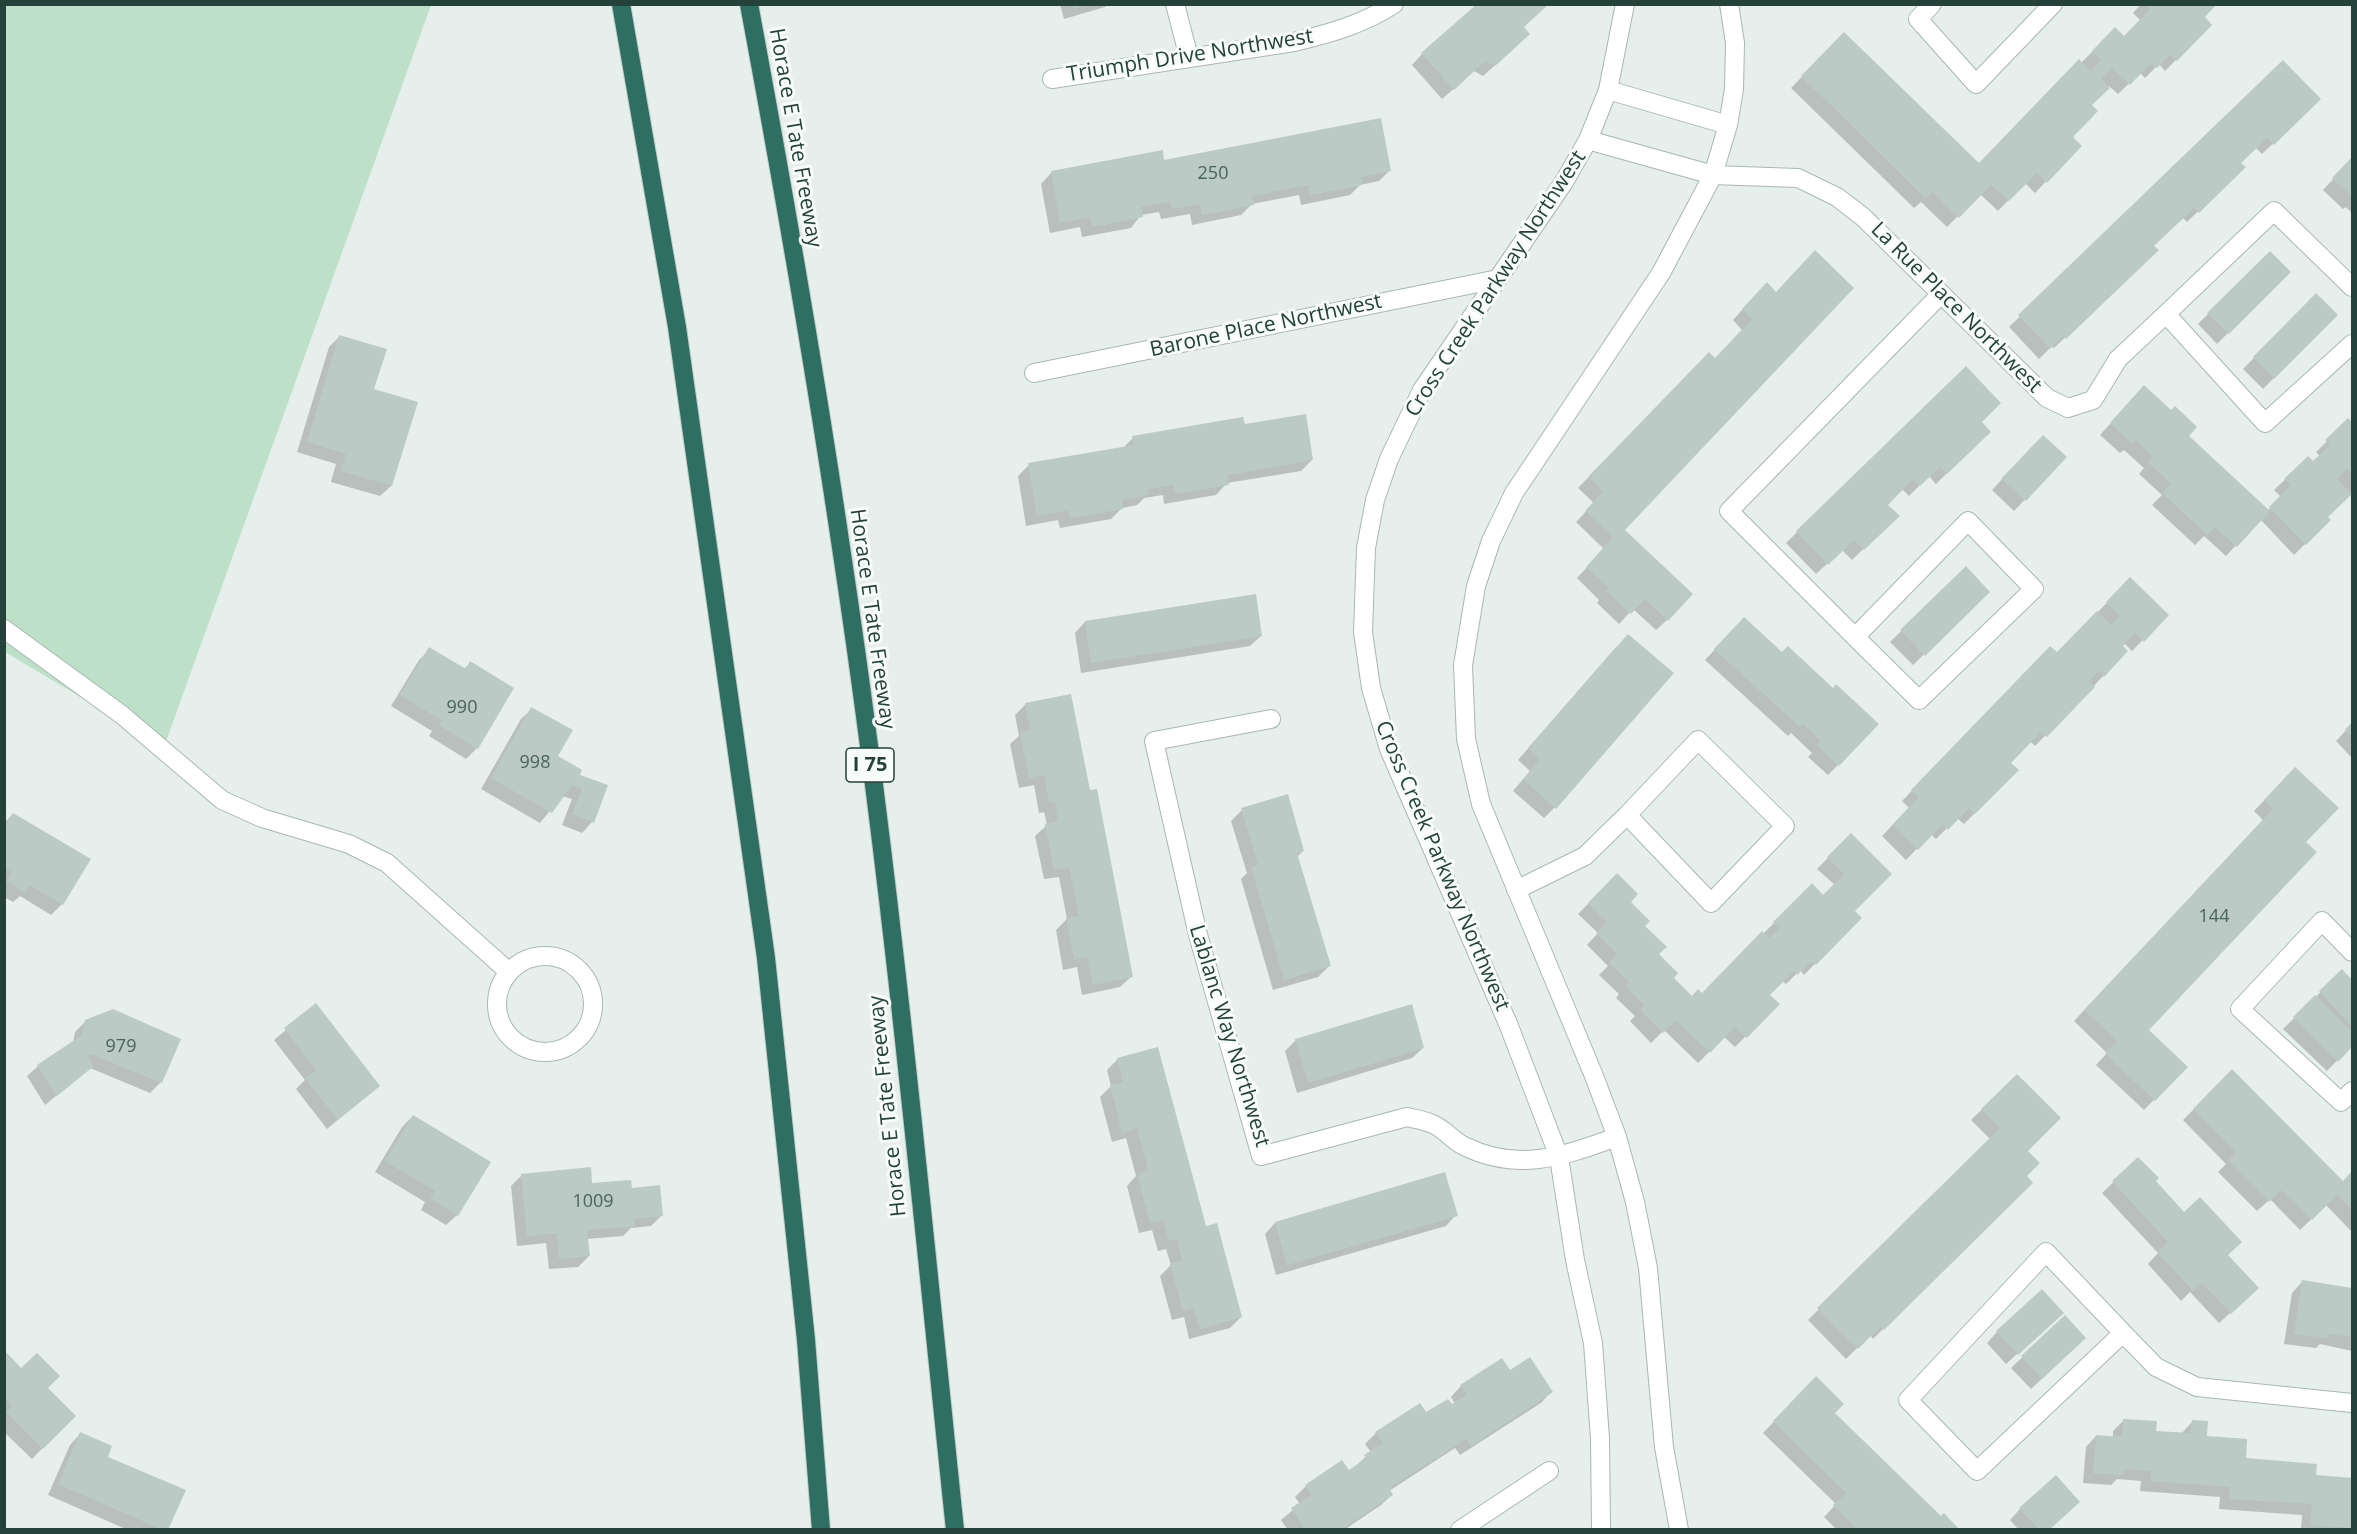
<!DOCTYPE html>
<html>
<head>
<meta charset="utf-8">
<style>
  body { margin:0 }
  #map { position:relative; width:2357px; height:1534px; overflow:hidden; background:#e6efeb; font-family:"Open Sans",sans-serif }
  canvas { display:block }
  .frame { position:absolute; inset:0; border:6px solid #24423a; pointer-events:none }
</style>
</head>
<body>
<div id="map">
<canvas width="2357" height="1534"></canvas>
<div class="frame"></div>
</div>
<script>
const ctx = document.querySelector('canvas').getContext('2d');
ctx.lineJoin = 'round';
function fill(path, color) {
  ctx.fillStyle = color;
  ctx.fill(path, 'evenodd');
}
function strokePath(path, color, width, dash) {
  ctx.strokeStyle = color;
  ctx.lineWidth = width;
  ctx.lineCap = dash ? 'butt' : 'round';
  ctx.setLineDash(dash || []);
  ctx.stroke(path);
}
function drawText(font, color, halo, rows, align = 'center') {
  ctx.font = font + ' "Open Sans",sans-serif';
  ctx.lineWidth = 6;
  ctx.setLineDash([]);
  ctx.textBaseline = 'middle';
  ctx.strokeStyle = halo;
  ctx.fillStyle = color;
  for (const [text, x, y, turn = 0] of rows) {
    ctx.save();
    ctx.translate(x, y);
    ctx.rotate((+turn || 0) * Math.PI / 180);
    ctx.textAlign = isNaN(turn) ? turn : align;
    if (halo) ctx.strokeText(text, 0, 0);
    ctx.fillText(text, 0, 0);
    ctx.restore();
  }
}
fill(new Path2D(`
  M5,5H431L164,747L5,652Z`), '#bfe0c8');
fill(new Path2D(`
  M1060,4H1108L1105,7L1064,19Z
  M2141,4H2215L2203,18L2210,25L2165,71L2159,64L2145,78L2140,73L2118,94L2109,86L2090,106L2071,137L2080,146L2035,193L2025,183L1998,211L1980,194L1947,227L1921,202L1914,208L1791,88L1844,34L1979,165L2115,29L2124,38L2141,21L2133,13Z
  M1522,27L1518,45L1483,76L1474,71L1442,99L1412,65L1422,54Z
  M2283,62L2319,99L2262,154L2256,148L2240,163L2244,167L2187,222L2182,217L2152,246L2157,250L2054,348L2052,346L2039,359L2009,327Z
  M2352,159V213L2346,207L2343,209L2323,190Z
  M1163,162L1389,171L1379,181L1360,185L1350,195L1301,205L1299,195L1252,204L1241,215L1192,225L1190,214L1161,219L1159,212L1141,215L1131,228L1082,237L1080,227L1050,233L1041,184L1051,173Z
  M2270,253L2289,272L2217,344L2198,324Z
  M1776,293L1622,530L1667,620L1656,630L1633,609L1619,624L1597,603L1599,600L1577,578L1604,549L1576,522L1594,503L1578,488L1709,354L1715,359L1742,330L1733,320L1756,295Z
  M2316,295L2336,315L2263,389L2243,369Z
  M340,336L373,390L391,486L380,496L331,482L336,464L297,452L329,347Z
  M1965,368L1980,422L1989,432L1936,484L1929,476L1909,496L1902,489L1886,505L1897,516L1852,560L1842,550L1816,574L1786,543Z
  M2134,398L2187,437L2267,511L2281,497L2274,490L2308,458L2313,463L2320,456L2316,452L2348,421L2351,424L2352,422V491L2326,518L2329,520L2294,555L2260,519L2226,556L2204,536L2195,545L2152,505L2162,495L2139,474L2144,468L2124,450L2120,453L2100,435Z
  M1243,425L1312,460L1301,471L1227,483L1216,495L1164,504L1163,495L1144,498L1137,505L1122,508L1111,519L1060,528L1058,520L1026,526L1018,476L1029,465L1122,449L1133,438Z
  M2032,447L2065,457L2014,511L1992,490Z
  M1966,569L1988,592L1913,665L1890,642Z
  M2130,579L2167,615L2132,651L2124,643L2103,676L2093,687L2035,746L2030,741L2009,763L2017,770L1964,824L1957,818L1936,839L1931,834L1906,860L1882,836L1909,808L1902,801L2050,648L2057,654Z
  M1085,622L1261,636L1250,646L1081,673L1075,633Z
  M1734,629L1782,654L1838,765L1828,775L1808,757L1812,753L1791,733L1788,736L1705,660Z
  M1617,646L1555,807L1544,818L1513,791L1530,771L1518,760Z
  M430,649L464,669L470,663L477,748L466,759L429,736L432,731L391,706L419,660Z
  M1026,704L1088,792L1131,977L1120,987L1082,995L1077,967L1063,970L1056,930L1067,919L1059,877L1044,879L1035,836L1047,825L1044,812L1039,813L1034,785L1019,788L1010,744L1019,736L1015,715Z
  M532,709L556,756L578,776L592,822L582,833L562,825L572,799L562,796L540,823L481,789L521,719Z
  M2352,724V758L2336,741Z
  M2295,769L2304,842L2147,1030L2186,1067L2144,1110L2096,1065L2107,1053L2074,1021L2263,820L2254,811Z
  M1242,810L1303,851L1297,857L1329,966L1318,977L1273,990L1241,879L1247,873L1231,821Z
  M13,814L89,860L62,904L51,915L20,896L13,902L4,897V823Z
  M1851,835L1853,911L1860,918L1804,975L1800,970L1786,984L1782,981L1768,995L1778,1004L1735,1047L1724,1037L1698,1063L1664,1030L1651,1043L1630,1021L1635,1016L1616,998L1619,994L1599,975L1608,966L1587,945L1598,933L1578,914L1617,875L1657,954L1672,978L1692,998L1702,995L1812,885L1823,897L1835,885L1817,869Z
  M2342,971L2352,982V1045L2327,1071L2283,1029Z
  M316,1005L378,1086L327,1129L296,1089L305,1080L274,1040Z
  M86,1021L161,1082L150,1093L90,1068L45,1105L27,1076L38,1066L73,1043L75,1032Z
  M1296,1040L1423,1048L1412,1058L1297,1093L1285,1051Z
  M1118,1059L1205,1228L1241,1317L1230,1328L1189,1339L1184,1317L1172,1320L1160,1276L1171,1265L1166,1249L1158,1251L1152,1230L1139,1233L1127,1186L1136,1176L1126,1138L1112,1142L1100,1097L1111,1086L1107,1070Z
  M2232,1071L2343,1183L2352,1174V1232L2326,1205L2300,1230L2270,1199L2257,1211L2218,1172L2226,1164L2183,1120Z
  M2017,1076L2025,1151V1176L2031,1183L1873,1339L1870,1335L1846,1359L1808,1320L1991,1140L1971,1120Z
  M413,1116L457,1215L446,1225L421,1210L425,1202L375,1172L402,1127Z
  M2138,1159L2153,1181L2226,1255L2246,1299L2219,1323L2190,1292L2181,1301L2148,1264L2158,1253L2102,1193Z
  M522,1175L630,1189L661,1216L651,1226L631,1228L623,1236L587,1239L589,1256L578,1267L549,1269L546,1243L517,1246L511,1186Z
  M1456,1215L1446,1226L1276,1275L1265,1234L1275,1223Z
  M2302,1282L2352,1290V1351L2320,1344L2316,1348L2284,1344L2292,1293Z
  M2065,1317L2074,1348L2031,1389L2011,1368Z
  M2051,1323L2006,1364L1987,1343L1997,1332Z
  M4,1357L46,1388L74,1416L32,1459L4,1432Z
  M1509,1372L1551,1392L1541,1403L1460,1455L1455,1448L1389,1491L1392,1495L1381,1505L1344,1530H1288L1281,1520L1300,1504L1295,1497L1306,1486L1349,1472L1371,1452L1365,1444L1376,1433L1451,1406L1455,1404L1451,1397L1461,1386Z
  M1816,1378L1833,1413L1941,1518L1958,1530H1837L1824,1517L1836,1504L1763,1433Z
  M2124,1420L2154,1432L2181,1434L2192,1422L2205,1438L2244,1460L2314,1476L2352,1479V1530H2301L2302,1515L2219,1509L2220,1497L2140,1491L2141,1481L2117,1479L2111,1485L2083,1483L2086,1447L2096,1436L2113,1437V1431Z
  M80,1434L106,1457L167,1530H128L48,1495L70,1445Z
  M2020,1509L2048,1530H2019L2010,1520Z`), '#0003');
fill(new Path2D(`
  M1073,4H1089V5L1074,9Z
  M1477,4H1549L1524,27L1530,34L1495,66L1485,61L1454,90L1421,53Z
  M2146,4H2217L2205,17L2212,25L2177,61L2170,55L2157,68L2151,63L2130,85L2112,68L2101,79L2110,88L2092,105L2098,111L2073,137L2082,146L2047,183L2037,173L2009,201L1991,185L1959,218L1933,192L1926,199L1801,76L1844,32L1979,163L2079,59L2090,71L2101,60L2092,51L2115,27L2124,36L2150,9Z
  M2283,60L2321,99L2274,145L2267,138L2241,163L2246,167L2199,213L2194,208L2154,246L2159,250L2066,339L2063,336L2050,349L2018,315Z
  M1381,118L1391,171L1361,177L1362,185L1311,195L1309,185L1252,196L1254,205L1202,215L1200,204L1172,209L1170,202L1141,207L1143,217L1092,227L1090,217L1060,223L1051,171L1163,150L1164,160Z
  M2352,157V197L2332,178Z
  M1815,250L1854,288L1625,530L1693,594L1668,621L1645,599L1631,614L1606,591L1609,588L1586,567L1613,537L1585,511L1603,491L1588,477L1709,352L1715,358L1752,319L1742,309L1767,282L1776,292Z
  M2270,251L2291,272L2229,334L2207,313Z
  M2316,293L2338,315L2274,379L2253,357Z
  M339,335L387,349L374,389L418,402L392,486L341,471L346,454L307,442Z
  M1966,366L2001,403L1982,422L1991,432L1947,474L1940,467L1920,486L1913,479L1888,505L1900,516L1864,550L1854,540L1828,565L1796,531Z
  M2144,385L2171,410L2175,406L2197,427L2189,436L2270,511L2237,547L2215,527L2207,535L2162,493L2171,483L2148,463L2153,457L2135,440L2132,444L2110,423Z
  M1306,414L1313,460L1227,475L1229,485L1175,494L1173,485L1148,489L1149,495L1122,500L1123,509L1070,518L1069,510L1037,516L1028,463L1134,445L1132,436L1243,417L1245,424Z
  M2348,418L2351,421L2352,420V474L2347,468L2337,479L2352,494L2328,517L2331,520L2306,545L2269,507L2291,485L2284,479L2308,456L2313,461L2330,445L2325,440Z
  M2043,435L2067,457L2026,501L2001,479Z
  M1966,566L1990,592L1925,656L1900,630Z
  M2130,577L2169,615L2144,642L2135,633L2123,646L2128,651L2104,677L2098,671L2089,681L2095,687L2047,737L2041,732L2011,763L2019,770L1975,814L1969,808L1948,830L1943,824L1918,850L1892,825L1919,797L1911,790L2050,646L2057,652L2097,611L2111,625L2120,616L2106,602Z
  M1256,594L1262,636L1091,663L1085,621Z
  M1744,617L1782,652L1788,646L1833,688L1836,684L1879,724L1839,766L1817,745L1821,741L1802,723L1800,727L1714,649Z
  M1628,634L1674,673L1556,809L1523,779L1540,759L1528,748Z
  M429,647L466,669L470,661L514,688L478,749L439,725L441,720L400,695Z
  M1071,694L1090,790L1097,789L1133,977L1093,985L1087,957L1074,960L1066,918L1079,916L1069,867L1054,870L1045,824L1058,821L1055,802L1049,803L1044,775L1029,778L1020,732L1030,730L1025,703Z
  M531,707L573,730L558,756L582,770L580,775L608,785L594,823L572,814L582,789L572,785L552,813L491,778Z
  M2352,722V737L2345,730Z
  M2295,767L2339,808L2306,842L2317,852L2149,1030L2188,1067L2155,1101L2105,1053L2117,1041L2084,1010L2273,809L2264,800Z
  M1288,794L1304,851L1297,853L1331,966L1284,980L1251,867L1258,865L1241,808Z
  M13,813L91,859L63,905L29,885L25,893L6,881L12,872L4,868V827Z
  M1851,833L1892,874L1855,911L1862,918L1816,965L1811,961L1797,975L1794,971L1770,995L1780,1004L1747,1038L1735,1027L1710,1053L1676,1020L1663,1033L1640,1010L1644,1005L1625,986L1629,982L1609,963L1617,954L1596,933L1607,922L1588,903L1617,873L1638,894L1631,902L1650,921L1645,926L1667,947L1659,954L1678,973L1674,978L1692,996L1698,989L1702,993L1762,931L1769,938L1779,928L1773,922L1812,883L1823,895L1844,874L1827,857Z
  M2342,969L2352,980V1027L2319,991Z
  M2315,995L2352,1032V1047L2338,1062L2293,1017Z
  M316,1003L380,1086L338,1120L305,1078L316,1070L284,1028Z
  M1412,1004L1424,1048L1308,1083L1295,1039Z
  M113,1009L181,1039L162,1083L91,1054L87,1056L94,1066L57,1096L37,1065L82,1035L85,1020Z
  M1158,1047L1206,1226L1217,1223L1242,1317L1200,1329L1194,1308L1183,1311L1170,1264L1182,1260L1177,1239L1169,1241L1163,1220L1150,1223L1137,1174L1148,1170L1137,1128L1122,1133L1110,1085L1123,1082L1117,1058Z
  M2232,1069L2343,1181L2352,1171V1210L2337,1195L2312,1220L2281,1190L2269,1202L2228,1161L2236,1153L2193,1109Z
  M2017,1074L2061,1118L2028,1151L2040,1163L2027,1176L2033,1183L1884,1330L1881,1326L1858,1349L1817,1308L2000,1128L1981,1109Z
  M413,1115L491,1162L458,1216L430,1198L435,1191L385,1161Z
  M2138,1157L2159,1178L2156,1181L2184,1212L2200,1197L2242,1242L2228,1255L2259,1288L2231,1314L2202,1283L2193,1291L2157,1252L2168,1242L2112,1181Z
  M591,1167L592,1183L631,1180L632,1188L660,1185L663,1216L634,1219L635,1226L587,1230L590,1256L559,1259L557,1233L527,1236L521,1174Z
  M1445,1172L1458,1216L1287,1265L1275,1222Z
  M2302,1280L2352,1288V1337L2329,1334L2328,1338L2294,1334Z
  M2042,1289L2064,1313L2018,1355L1996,1331Z
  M2065,1315L2086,1338L2042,1379L2021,1356Z
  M7,1353L21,1368L37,1353L60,1376L48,1388L76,1416L43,1449L6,1412L12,1406L4,1399V1355Z
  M1530,1357L1553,1392L1471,1446L1466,1439L1389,1488L1393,1495L1340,1530H1305L1291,1508L1311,1495L1305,1485L1342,1460L1349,1470L1367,1458L1364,1455L1383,1443L1375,1432L1420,1403L1426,1412L1448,1399L1452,1404L1467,1395L1460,1385L1502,1358L1510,1370Z
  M1816,1376L1844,1404L1835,1413L1941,1516L1944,1513L1960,1530H1858L1833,1505L1846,1493L1773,1421Z
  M2123,1419L2157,1421L2156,1431L2190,1433L2192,1420L2208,1421L2207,1436L2247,1439L2246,1458L2317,1464L2316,1475L2352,1478V1528L2310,1525L2312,1504L2229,1499L2230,1487L2150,1481L2151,1471L2124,1469L2123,1475L2093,1473L2096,1435L2122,1437Z
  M80,1432L112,1446L108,1457L186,1490L168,1530H163L58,1484Z
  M2056,1475L2080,1502L2049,1530H2039L2019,1508Z`), '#bbcac4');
const minor = new Path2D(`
  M1175,4L1189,58
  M1932,4L1918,19L1976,84L2053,4
  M1052,79L1294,42C1328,34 1364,24 1394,4
  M1608,90L1728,125
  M1588,140L1713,175L1798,178L1837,197L1863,217L2047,398L2068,408L2093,400L2118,359L2166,314
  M2352,287L2274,211L2166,314L2265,423L2352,344
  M1034,373L1498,279
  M1968,521L2034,589L1919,700L1855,637Z
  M4,629L122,715L222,800L262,818L349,844L387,863L509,972
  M1855,637L1729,511L1941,294
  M1271,719L1154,741L1198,935L1261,1156L1407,1117C1415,1119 1423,1120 1430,1123C1443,1127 1452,1140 1464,1146C1519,1173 1563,1156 1617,1137
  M1698,740L1785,826L1711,903L1627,815Z
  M1516,890L1585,856L1627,815
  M2352,952L2322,921L2240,1009L2341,1102L2352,1091
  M497 1004a48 48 0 1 1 96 0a48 48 0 1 1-96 0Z
  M2046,1252L2123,1333L1977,1471L1908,1400Z
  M2123,1333L2156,1367L2197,1387L2352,1403
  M1460,1530L1549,1471
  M1601,1530L1600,1438L1593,1343L1575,1260L1559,1157L1509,1026L1389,749L1371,688L1363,632L1366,548L1375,500L1389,459L1422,390L1564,182L1588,140L1608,90L1625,4
  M1679,1530L1664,1447L1648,1268L1635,1202L1617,1137L1594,1076L1481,804L1466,739L1463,665L1476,586L1491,541L1514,493L1661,273L1713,175L1728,125L1734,89L1735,43L1729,4`);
const motorway = new Path2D(`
  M621,4L677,327L766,958L806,1340L821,1530
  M749,4C783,187 815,370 842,554C891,877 921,1204 955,1530`);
strokePath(minor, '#a8b8b2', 20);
strokePath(motorway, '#c2cac8', 20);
strokePath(minor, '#fff', 18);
strokePath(motorway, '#2f6f62', 18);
drawText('18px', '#4a645c', null, [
  ["250",1213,174],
  ["990",462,708],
  ["998",535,763],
  ["144",2214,917],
  ["979",121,1047],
  ["1009",593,1202]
]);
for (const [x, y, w] of [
  [870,765,48]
]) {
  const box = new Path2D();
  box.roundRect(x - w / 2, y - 17, w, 34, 4.5);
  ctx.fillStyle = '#f7fbf9';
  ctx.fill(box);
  strokePath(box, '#24423a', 1.5);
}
drawText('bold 20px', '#24423a', null, [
  ["I 75",870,765]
]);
drawText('21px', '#24423a', '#f7fbf9', [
  ["Triumph Drive Northwest",1190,56,-9],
  ["Horace E Tate Freeway",795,138,80],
  ["Cross Creek Parkway Northwest",1496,284,-57],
  ["La Rue Place Northwest",1956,308,45],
  ["Barone Place Northwest",1266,326,-12],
  ["Horace E Tate Freeway",872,619,82],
  ["Cross Creek Parkway Northwest",1442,866,67],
  ["Lablanc Way Northwest",1229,1036,73],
  ["Horace E Tate Freeway",888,1106,-96]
]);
</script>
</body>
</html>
